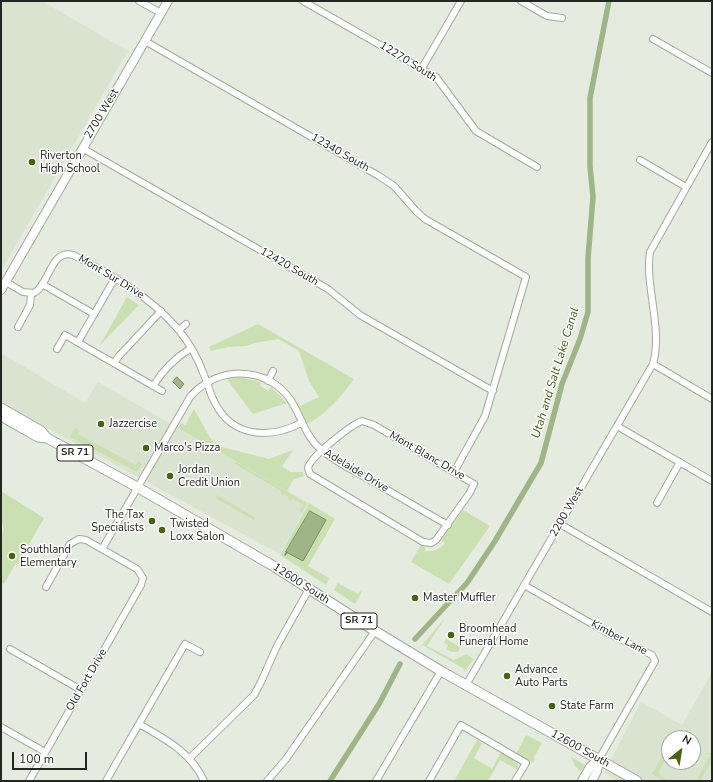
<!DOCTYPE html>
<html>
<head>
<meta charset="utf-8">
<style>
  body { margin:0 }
  #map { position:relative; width:713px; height:782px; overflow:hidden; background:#e5ebdf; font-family:"Nunito Sans",sans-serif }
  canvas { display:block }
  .frame { position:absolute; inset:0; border:2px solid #242622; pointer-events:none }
  .north { position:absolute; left:661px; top:730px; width:40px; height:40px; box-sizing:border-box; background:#fff; border:1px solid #a7a8a7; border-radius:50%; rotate:30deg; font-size:11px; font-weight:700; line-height:16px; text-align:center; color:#242622 }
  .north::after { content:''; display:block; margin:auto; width:14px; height:18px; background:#466213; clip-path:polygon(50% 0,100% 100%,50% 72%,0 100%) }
  .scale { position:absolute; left:12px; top:752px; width:75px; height:18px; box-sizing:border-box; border:2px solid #242622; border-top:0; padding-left:5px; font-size:12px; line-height:14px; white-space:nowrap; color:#242622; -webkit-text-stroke:3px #fff; paint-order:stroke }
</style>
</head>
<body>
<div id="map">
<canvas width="713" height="782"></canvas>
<div class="frame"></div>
<div class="north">N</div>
<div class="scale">100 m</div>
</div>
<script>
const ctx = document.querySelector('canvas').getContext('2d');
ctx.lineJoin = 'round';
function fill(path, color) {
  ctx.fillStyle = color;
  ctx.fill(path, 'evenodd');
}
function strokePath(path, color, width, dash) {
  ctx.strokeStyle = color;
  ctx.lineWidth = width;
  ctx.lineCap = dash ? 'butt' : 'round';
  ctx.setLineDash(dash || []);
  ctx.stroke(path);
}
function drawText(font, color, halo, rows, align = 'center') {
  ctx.font = font + ' "Nunito Sans",sans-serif';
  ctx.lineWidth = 3;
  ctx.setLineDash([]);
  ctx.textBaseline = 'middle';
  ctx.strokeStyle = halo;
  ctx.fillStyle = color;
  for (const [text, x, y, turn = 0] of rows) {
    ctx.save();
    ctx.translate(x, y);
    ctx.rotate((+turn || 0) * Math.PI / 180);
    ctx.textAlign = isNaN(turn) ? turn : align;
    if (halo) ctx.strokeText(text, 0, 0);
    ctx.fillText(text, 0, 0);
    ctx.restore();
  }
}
fill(new Path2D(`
  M1,1H42L130,52L126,54L1,271Z
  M1,353L85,403L98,382L308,503L280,554L1,403Z
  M712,672V781H618L604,773L641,702L682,725ZM669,738H693V762H669Z`), '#dae3d0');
fill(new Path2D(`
  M127,297L139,305L100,345Z
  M258,324L354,379C340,398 327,413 306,425L298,407L319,397L309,381L299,351L278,339L255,343L246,346L228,347L211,351L209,347Z
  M240,377L261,382L260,386L268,391L271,387L287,403L253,414L226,378Z
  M194,409L211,439L222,447L269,459L293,450L282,466L290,472H303L304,476L293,480L287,491L178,428L181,423L185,425Z
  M75,428L79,430L78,434L136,465L138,461L142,464L137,472L70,437Z
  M236,462L307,503L301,514L300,509L304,505L293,499L289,501L288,497L284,494L283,496L281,495V491L235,464Z
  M1,491L44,518L18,564L16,563L4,584L1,582V560L4,556L1,559V535L4,530L1,518Z
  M217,495L256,518L254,520L215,498Z
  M309,503L335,519L308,566L329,578L326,585L280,555Z
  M463,510L490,526L449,584L411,562L421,545L425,547V551C433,552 439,550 444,544L445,543L441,540Z
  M338,583L358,594L360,591L362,592L355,604L334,590Z
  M445,618L427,646L454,660L466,654L474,659L466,670L422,645Z
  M446,639L460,647L458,652H451L446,649L448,645L444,643Z
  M526,735L542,743L534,757V763L516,754Z
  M477,740L482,743L474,758L492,769L501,752L518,762V770L500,760L488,781H454Z
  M669,744V753L659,771L661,777L672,781H663L652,774Z
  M706,753H712V761L700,781H690L691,779H697L710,755Z
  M571,757L585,765L581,772L575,766Z`), '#cbe0b2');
const water = new Path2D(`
  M177,377L184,384L180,389L173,382Z
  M310,511L326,520L303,561L286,552Z`);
fill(water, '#a0b587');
strokePath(water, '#7b8a69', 1);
strokePath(new Path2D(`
  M285,555L287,552`), '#7b8a69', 1.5);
strokePath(new Path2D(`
  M415,639L467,583L495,541L541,463L562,384L580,339L588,312V258L593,197L590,166V98L609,1
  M330,781L379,704L400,664`), '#a0b587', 5.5);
const street = new Path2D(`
  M139,1L161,13
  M303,1L436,77L476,131L537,167
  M521,1L547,16L562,18
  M653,39L712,73
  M145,41L379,176L394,186L416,211L425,219L526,277L485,416L454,472
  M422,68L461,1
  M82,148L328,289L360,315L493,391
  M640,160L686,187
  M6,282L23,292L34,293C50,284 50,249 73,255C111,274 149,296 177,328C188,341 198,358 204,375C208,384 210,394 215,403C233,438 270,439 301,423
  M42,284L94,314
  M18,327L30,305L31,294
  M179,330L186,324
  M78,342L115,278
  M57,349L65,335L162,391
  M114,363L119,356L161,311
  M653,364L712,399
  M268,381L273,371
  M153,386C163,370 175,358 191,348
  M362,421L374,425L474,484L469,494L436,540L431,543L423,542L310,474L308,468C310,457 351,425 362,421Z
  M617,426L712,481
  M657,503L680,462
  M560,524L712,612
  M102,549L190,397C216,366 266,365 290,399C302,417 305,438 324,452C338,463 354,471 368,479C395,494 421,510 448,525
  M524,585L608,633L652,655L655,661L599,759
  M10,649L81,690
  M466,685L653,364C660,339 653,310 650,283C649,273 648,263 650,252L712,142
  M139,724C165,739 191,752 204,781
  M1,727L45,752
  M190,758L254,695L261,682L277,646L309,589
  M29,781L141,585L143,578L137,569L86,540L79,539L70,544L46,587
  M106,781L185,644L200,652
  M267,781L286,759L375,631
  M376,781L441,671
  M429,781L461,725L526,763L515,781`);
const secondary = new Path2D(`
  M1,290L168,1
  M582,781L590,767L599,759
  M592,781L597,771L599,759`);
const primary = new Path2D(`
  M1,408L41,431L47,438L137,487L275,567L375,631L441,671L637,781
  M1,416L38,437L47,438`);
strokePath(street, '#a4a99e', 8);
strokePath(secondary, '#a4a99e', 10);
strokePath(primary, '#a4a99e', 11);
strokePath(street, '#fff', 6);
strokePath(secondary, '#fff', 8);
strokePath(primary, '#fff', 9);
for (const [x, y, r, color] of [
  [32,162,4,"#466213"],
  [101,424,4,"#466213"],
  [146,448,4,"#466213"],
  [170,476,4,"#466213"],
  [152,521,4,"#466213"],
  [162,530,4,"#466213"],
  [12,556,4,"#466213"],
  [415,598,4,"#466213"],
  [451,635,4,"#466213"],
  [507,676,4,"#466213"],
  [552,706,4,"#466213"]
]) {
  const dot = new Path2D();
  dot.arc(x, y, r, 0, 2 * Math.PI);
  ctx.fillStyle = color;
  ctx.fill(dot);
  strokePath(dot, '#fff', 1.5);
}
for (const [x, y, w] of [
  [75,453,36],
  [359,621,36]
]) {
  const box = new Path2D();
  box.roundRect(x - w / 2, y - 8, w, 16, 3);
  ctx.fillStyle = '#fff';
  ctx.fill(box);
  strokePath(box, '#242622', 1);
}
drawText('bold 10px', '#242622', null, [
  ["SR 71",75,453],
  ["SR 71",359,621]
]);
drawText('11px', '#242622', '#fff', [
  ["12270 South",408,62,32],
  ["2700 West",102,114,-59],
  ["12340 South",340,153,30],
  ["12420 South",289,267,30],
  ["Mont Sur Drive",111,277,31],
  ["Mont Blanc Drive",427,456,30],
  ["Adelaide Drive",356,471,31],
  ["2200 West",567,512,-60],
  ["12600 South",301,584,33],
  ["Kimber Lane",619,638,28],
  ["Old Fort Drive",87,680,-60],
  ["12600 South",580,749,29]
]);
drawText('11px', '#242622', '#fff', [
  ["Riverton",40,156],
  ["High School",40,169],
  ["Jazzercise",109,424],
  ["Marco's Pizza",154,448],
  ["Jordan",178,470],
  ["Credit Union",178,483],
  ["The Tax",144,515,"right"],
  ["Specialists",144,528,"right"],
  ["Twisted",170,524],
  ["Loxx Salon",170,537],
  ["Southland",20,550],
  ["Elementary",20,563],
  ["Master Muffler",423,598],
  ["Broomhead",459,629],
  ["Funeral Home",459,642],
  ["Advance",515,670],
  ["Auto Parts",515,683],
  ["State Farm",560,706]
], 'left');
drawText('italic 12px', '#425b18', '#fff', [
  ["Utah and Salt Lake Canal",556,373,-73]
]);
</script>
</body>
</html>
